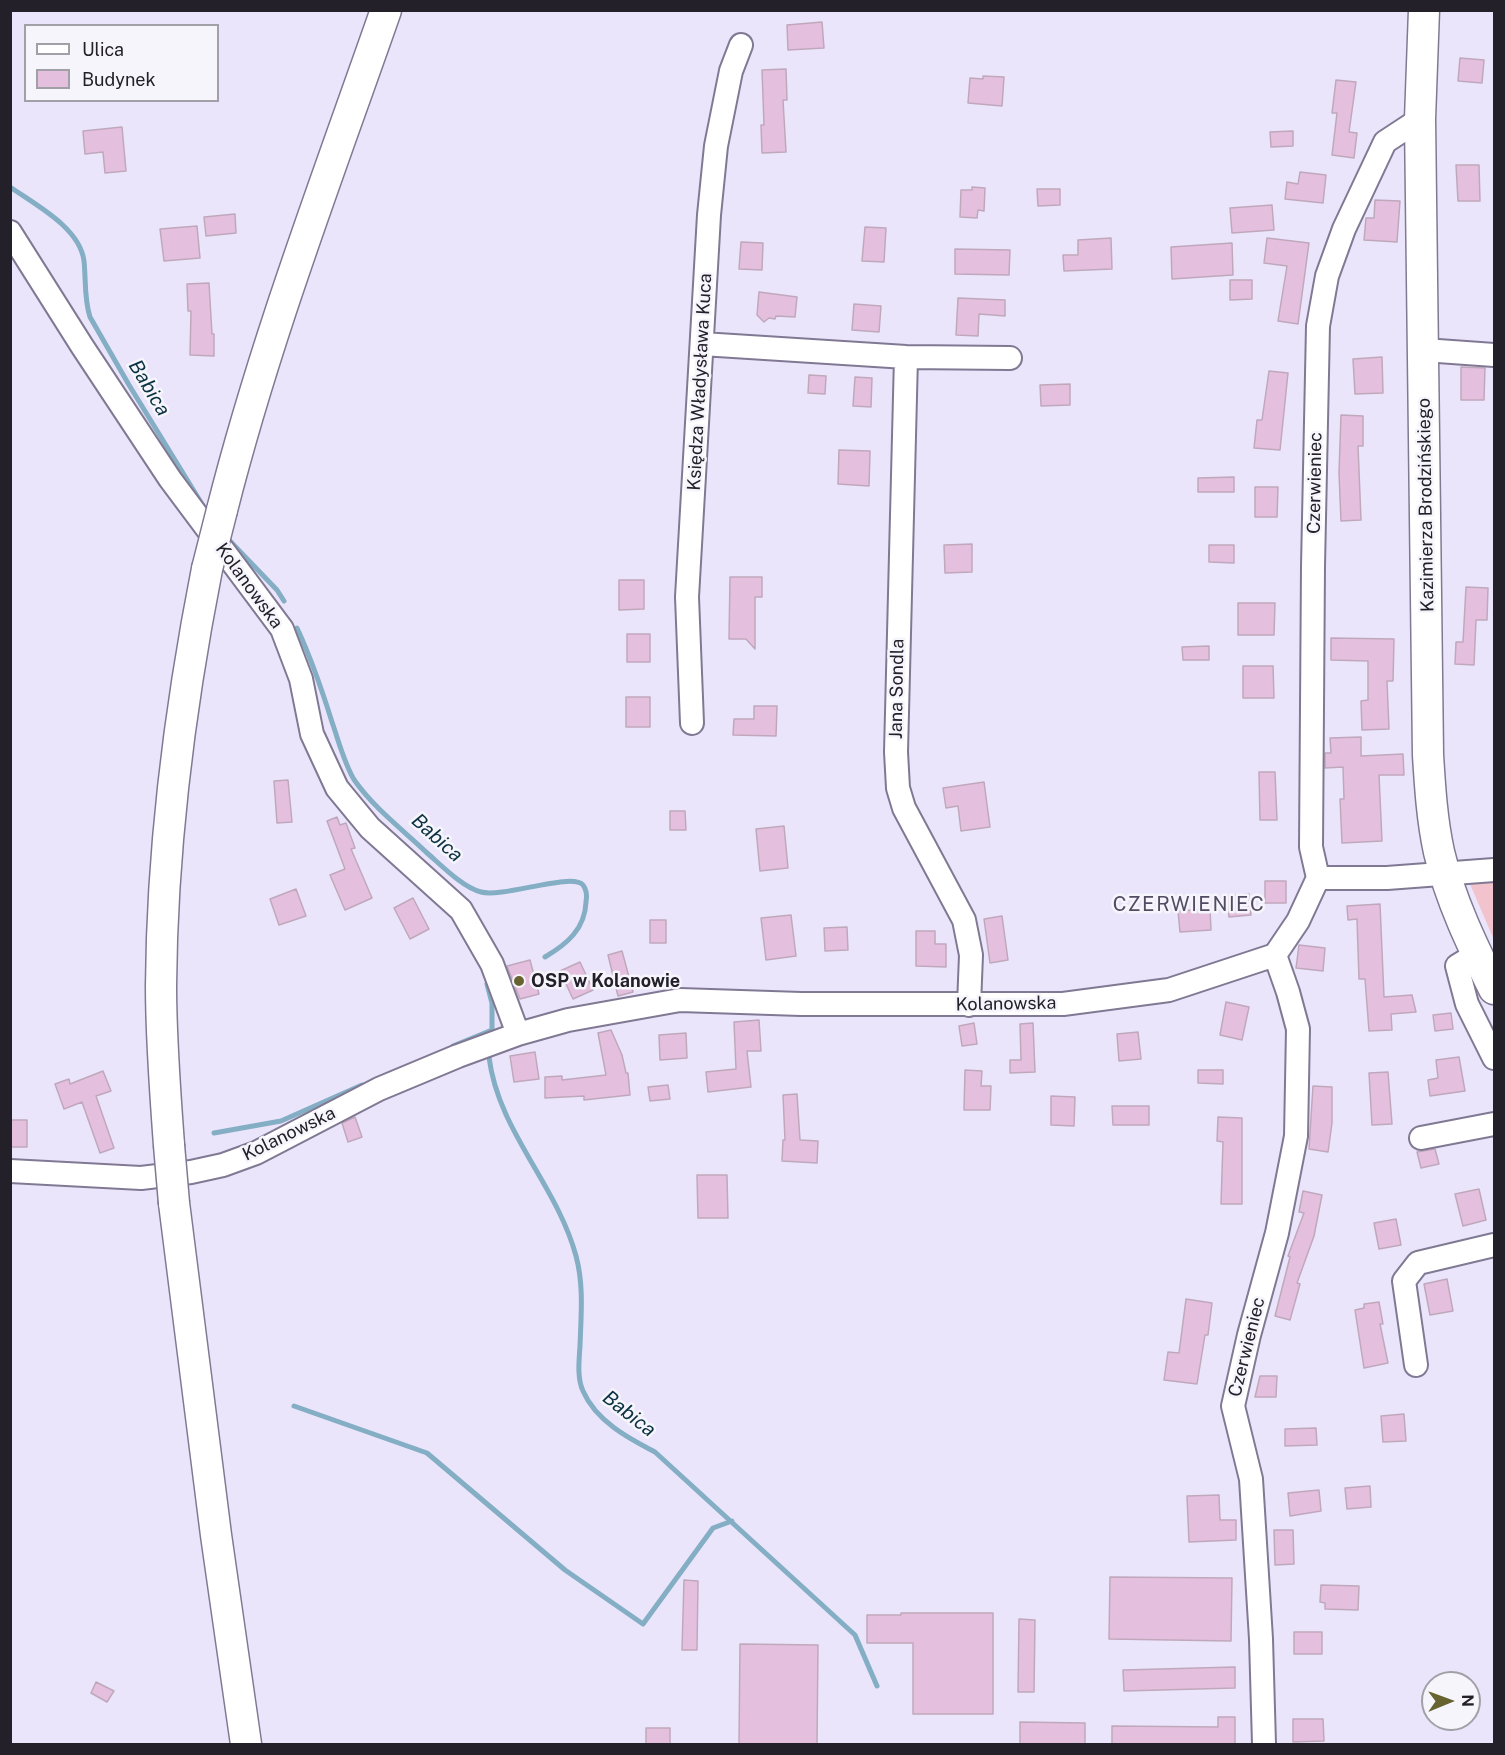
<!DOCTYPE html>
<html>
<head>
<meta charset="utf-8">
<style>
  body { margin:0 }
  #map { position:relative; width:1505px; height:1755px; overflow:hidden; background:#ebe5fc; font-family:"Public Sans",sans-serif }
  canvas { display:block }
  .frame { position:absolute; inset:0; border:12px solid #23202a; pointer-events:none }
  .legend { position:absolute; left:24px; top:24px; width:195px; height:78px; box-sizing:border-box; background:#f6f5fb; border:2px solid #a2a0a7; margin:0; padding:8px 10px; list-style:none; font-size:18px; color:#23202a }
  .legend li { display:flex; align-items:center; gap:12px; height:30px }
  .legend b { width:30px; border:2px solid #a2a0a7 }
  .north { position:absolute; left:1421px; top:1671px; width:60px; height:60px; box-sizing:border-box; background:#f6f5fb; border:2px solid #a2a0a7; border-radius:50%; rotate:89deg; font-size:16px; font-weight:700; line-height:24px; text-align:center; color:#23202a }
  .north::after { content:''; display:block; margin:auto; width:21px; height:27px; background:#666330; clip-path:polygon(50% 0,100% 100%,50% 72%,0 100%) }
</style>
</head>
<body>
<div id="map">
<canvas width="1505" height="1755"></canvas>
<div class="frame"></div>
<ul class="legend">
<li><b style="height:8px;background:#fff"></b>Ulica</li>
<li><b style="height:16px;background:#e4c0de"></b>Budynek</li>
</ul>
<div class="north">N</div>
</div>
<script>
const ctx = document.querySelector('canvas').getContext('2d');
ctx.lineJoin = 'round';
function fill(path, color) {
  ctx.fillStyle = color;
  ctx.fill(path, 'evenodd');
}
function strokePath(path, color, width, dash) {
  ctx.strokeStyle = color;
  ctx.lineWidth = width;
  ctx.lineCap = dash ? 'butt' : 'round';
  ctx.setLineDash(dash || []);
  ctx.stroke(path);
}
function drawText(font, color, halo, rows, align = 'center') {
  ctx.font = font + ' "Public Sans",sans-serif';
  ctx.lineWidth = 5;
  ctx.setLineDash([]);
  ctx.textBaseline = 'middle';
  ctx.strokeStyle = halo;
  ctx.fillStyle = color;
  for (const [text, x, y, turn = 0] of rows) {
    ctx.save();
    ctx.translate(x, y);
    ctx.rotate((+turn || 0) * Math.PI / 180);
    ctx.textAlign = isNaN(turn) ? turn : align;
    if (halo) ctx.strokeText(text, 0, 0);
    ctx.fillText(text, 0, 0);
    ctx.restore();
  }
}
fill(new Path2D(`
  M1494,876V940L1467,877Z`), '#f2c3cc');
strokePath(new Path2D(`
  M10,187C36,205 80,228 84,261C86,280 84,299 90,317L129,385L205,509
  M227,538L277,590L284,601
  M297,628C311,658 322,690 332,722C338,739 345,766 355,781C374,808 403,830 426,852C440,864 463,888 481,892C503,898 572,872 583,885C587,890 587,896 586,902C585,929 567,944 545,957
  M453,1046L492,1030V1003L487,984
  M489,1057C498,1131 557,1185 576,1256C584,1285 581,1316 580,1346C579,1361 577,1378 583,1391C596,1421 628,1438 655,1452L855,1635L877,1686
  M214,1133L281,1121L362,1085
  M294,1406L427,1453L565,1570L643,1624L713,1528L732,1521`), '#83aec4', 5);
const building = new Path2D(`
  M822,22L824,48L788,50L787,25Z
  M1460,58L1484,60L1482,83L1458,81Z
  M786,69L787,100H783L786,152L762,153L761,125H764L762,70Z
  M983,76L1004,77L1002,106L968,103L970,78L983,79Z
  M1336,80L1356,82L1349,132L1357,133L1354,158L1332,155L1337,113H1332Z
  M122,127L126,171L105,173L103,152L85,154L83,131Z
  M1293,131V146L1271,147L1270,132Z
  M1456,165H1479L1480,201H1458Z
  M1300,172L1326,175L1323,203L1285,199L1287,182L1298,184Z
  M972,187L985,188L984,211L978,210L977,218L960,217L961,190H972Z
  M1037,189H1060V205L1038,206Z
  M1375,200L1400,201L1397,242L1364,240L1366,218H1374Z
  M1272,205L1274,230L1232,233L1230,208Z
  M235,214L236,233L206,236L204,217Z
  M197,226L200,258L164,261L160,229Z
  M865,227L886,228L884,262L862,261Z
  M1111,238L1112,269L1064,271L1063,255H1078V240Z
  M1267,238L1309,243L1298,324L1278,321L1287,266L1264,263Z
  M741,242L763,243L762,270L739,269Z
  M1232,243L1233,275L1172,279L1171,247Z
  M955,249L1010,250L1009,275L955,274Z
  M1230,280H1252V299L1230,300Z
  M209,283L212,334H214V356L190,355L191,311H188L187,284Z
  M759,292L797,297L795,317L776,316L775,319L769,318L764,322L757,315Z
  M958,298L1005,300V316L979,314L978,336L956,335Z
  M854,304L881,306L879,332L852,330Z
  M1382,357L1383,393L1355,394L1353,359Z
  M1461,367L1485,368L1484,400H1461Z
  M1269,371L1288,373L1280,450L1254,448L1257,420H1262Z
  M809,375L826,376L825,394L808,393Z
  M855,377L872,378L871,407L853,406Z
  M1070,384V405L1041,406L1040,385Z
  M1341,415L1363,416V446H1358L1361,520L1341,521L1339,473Z
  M839,450L870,451L869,486L838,484Z
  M1234,477V492H1198V478Z
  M1255,487H1278L1277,517H1255Z
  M972,544V572L945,573L944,545Z
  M1209,545H1234V563L1209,562Z
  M730,577H762V597H755V649L746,639H729Z
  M619,580H644V609L619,610Z
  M1466,587L1488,588L1487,620H1476L1474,665L1455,664L1456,642H1463Z
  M1238,603H1275L1274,635H1238Z
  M627,634H650V662H627Z
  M1331,638L1394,639L1393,681H1387L1389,729L1362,730L1361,701L1368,700V661L1331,660Z
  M1209,646V660H1183L1182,647Z
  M1243,666H1273L1274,698H1243Z
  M626,697H650V727H626Z
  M754,706H777L776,736L733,735L734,719H754Z
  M1361,737V756L1403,754L1404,775H1379L1382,841L1342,843L1340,799H1344L1343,767L1325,768V753H1331L1330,738Z
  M1259,772H1275L1277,820H1260Z
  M288,780L292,822L277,823L274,781Z
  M984,782L990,827L961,831L958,806L946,808L943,788Z
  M670,811H685L686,830H670Z
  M337,817L340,825L346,823L355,848L351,849L372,898L345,910L330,875L345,869L327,821Z
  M784,826L788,868L760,871L756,829Z
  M1265,881H1286V903H1265Z
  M296,889L306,916L279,925L270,899Z
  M1249,894L1251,915L1229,917L1227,896Z
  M413,898L429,929L410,939L394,908Z
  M1380,904L1384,997L1412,995L1416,1012L1391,1014L1392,1030L1369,1031L1365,979H1359L1357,919L1348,920L1347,906Z
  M1210,909L1211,930L1180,932L1178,911Z
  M791,915L796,956L766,960L761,918Z
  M1002,916L1008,960L990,963L984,919Z
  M650,920H666V943H650Z
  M847,927L848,950L825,951L824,928Z
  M916,931H935V944H946V967L916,966Z
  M1299,945L1325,948L1323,971L1296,968Z
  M622,951L633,992L618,996L608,955Z
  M530,960L539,994L520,999L507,966Z
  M580,962L593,990L573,999L560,971Z
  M1226,1002L1249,1007L1242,1040L1220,1035Z
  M1451,1013L1453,1029L1435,1031L1433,1015Z
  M759,1020L761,1051H747L751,1087L708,1092L706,1072L736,1069L734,1022Z
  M974,1023L977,1044L962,1046L959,1026Z
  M1033,1023L1035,1072L1010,1073V1060H1021L1020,1024Z
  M611,1030L622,1055L626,1073H628L630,1095L584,1100V1096L545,1098V1077L562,1076V1080L606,1075L598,1033Z
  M1138,1032L1141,1059L1119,1061L1117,1034Z
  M686,1033L687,1058L660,1060L659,1035Z
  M535,1052L539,1079L514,1082L510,1056Z
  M1459,1057L1465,1091L1430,1096L1428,1080L1438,1078L1436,1060Z
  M965,1070L982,1071L981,1086H991L990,1110H964Z
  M1198,1070H1223V1084L1198,1083Z
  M103,1071L111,1091L96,1096L114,1148L100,1153L82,1102L64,1109L55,1084L69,1079L70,1084Z
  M1388,1072L1392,1124L1372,1125L1369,1073Z
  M668,1085L670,1099L650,1101L648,1087Z
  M1313,1086L1332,1087V1123L1328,1152L1309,1149Z
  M797,1094L800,1140L818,1141L817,1163L782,1161L783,1140H785L783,1095Z
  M1051,1096L1075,1097L1074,1126L1051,1125Z
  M1112,1106H1149V1125H1113Z
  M355,1117L362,1137L348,1142L342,1123Z
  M1218,1117L1242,1118V1204H1221L1223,1142L1217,1141Z
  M10,1120H27V1147H10Z
  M1435,1149L1439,1164L1421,1168L1417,1152Z
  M697,1175H727L728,1218H698Z
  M1479,1189L1486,1220L1463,1226L1455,1194Z
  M1303,1191L1322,1195L1314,1236L1297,1283L1300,1284L1290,1320L1275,1316L1290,1257L1288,1256L1304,1213L1299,1212Z
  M1396,1219L1401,1245L1379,1249L1374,1223Z
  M1447,1279L1453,1311L1430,1315L1424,1284Z
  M1186,1299L1212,1303L1208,1335H1205L1197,1384L1164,1380L1168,1352L1179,1353Z
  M1379,1302L1383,1324H1380L1388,1363L1364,1368L1355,1310L1364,1308V1304Z
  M1260,1376H1277L1276,1397H1255Z
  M1404,1414L1406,1441L1383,1442L1381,1416Z
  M1316,1428L1317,1445L1285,1446V1429Z
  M1370,1486L1371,1507L1347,1509L1345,1488Z
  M1319,1490L1321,1511L1290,1516L1288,1493Z
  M1219,1495L1220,1520H1236V1540L1189,1542L1187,1496Z
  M1274,1530H1293L1294,1564L1275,1565Z
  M1110,1577L1232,1578L1231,1641L1109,1639Z
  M684,1580L698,1581L697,1650H682Z
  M1321,1585L1359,1586L1358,1610L1325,1609V1603L1320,1602Z
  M901,1613H993V1714H913V1643H867V1615H901Z
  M1019,1619L1035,1620L1034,1692H1018Z
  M1294,1632H1322V1654H1294Z
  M740,1644L818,1645L817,1744H739Z
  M1235,1667V1688L1124,1691L1123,1670Z
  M96,1682L114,1691L107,1702L91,1693Z
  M1218,1717H1235V1744H1112V1726L1218,1727Z
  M1293,1719H1323L1324,1741L1293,1742Z
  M1020,1722L1085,1723V1744H1020Z
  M646,1728H670V1744H646Z`);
fill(building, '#e4c0de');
strokePath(building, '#c0a8bc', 1.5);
const minor = new Path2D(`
  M10,232L82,346L170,479L282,629L301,679L312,734L337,788L370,828L461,910L492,964L518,1034
  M702,344L906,357L1010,358
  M1424,350L1494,355
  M906,357L896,752L898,788L904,808L964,920L971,955L969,1005
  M692,723L687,597L709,215L716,146L731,71L741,45
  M1318,878L1311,847L1313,566L1318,326L1327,276L1344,229L1385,142L1420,119
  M1318,878H1387L1494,870
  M1477,954L1457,966L1467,1004L1494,1058
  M1421,1138L1494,1124
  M10,1171L141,1178L191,1172L223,1165L256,1153L379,1089L458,1056L518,1034L568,1020L680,1000L801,1004H1063L1169,990L1275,955L1298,921L1318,878
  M1416,1365L1404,1281L1418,1263L1494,1245
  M1264,1744L1261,1639L1251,1479L1233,1406L1249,1335L1277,1233L1296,1136L1298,1029L1288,992L1275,955`);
const major = new Path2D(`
  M1424,10L1420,119L1428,755C1430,787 1432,820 1439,852C1450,899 1472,945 1494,989
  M222,510C265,340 328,176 386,10
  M169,1145C165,1092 161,1039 161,986C162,846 180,706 207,569
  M174,1203L216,1535L246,1744`);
strokePath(minor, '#817993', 26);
strokePath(major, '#817993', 33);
strokePath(minor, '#fff', 22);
strokePath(major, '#fff', 30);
const majorBridge = new Path2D(`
  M207,569L222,510
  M169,1145L174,1203`);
strokePath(majorBridge, '#817993', 33, []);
strokePath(majorBridge, '#fff', 30);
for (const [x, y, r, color] of [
  [519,981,6,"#666330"]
]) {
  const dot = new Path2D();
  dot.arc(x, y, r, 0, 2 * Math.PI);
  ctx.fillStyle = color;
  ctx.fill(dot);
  strokePath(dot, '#f6f5fb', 2);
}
drawText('18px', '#23202a', '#f6f5fb', [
  ["Księdza Władysława Kuca",700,382,-87],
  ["Czerwieniec",1315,483,-89],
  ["Kazimierza Brodzińskiego",1426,505,-91],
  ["Kolanowska",249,586,54],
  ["Jana Sondla",897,689,-89],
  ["Kolanowska",1006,1004,-1],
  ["Kolanowska",289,1134,-26],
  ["Czerwieniec",1247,1347,-76]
]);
drawText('bold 18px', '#23202a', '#f6f5fb', [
  ["OSP w Kolanowie",531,981]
], 'left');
drawText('italic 20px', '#0a3142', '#f6f5fb', [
  ["Babica",149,388,59],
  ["Babica",437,838,42],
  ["Babica",629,1414,38]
]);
ctx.letterSpacing = '1.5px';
drawText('20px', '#524b63', '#f6f5fb', [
  ["CZERWIENIEC",1189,905]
]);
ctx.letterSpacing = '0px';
</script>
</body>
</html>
